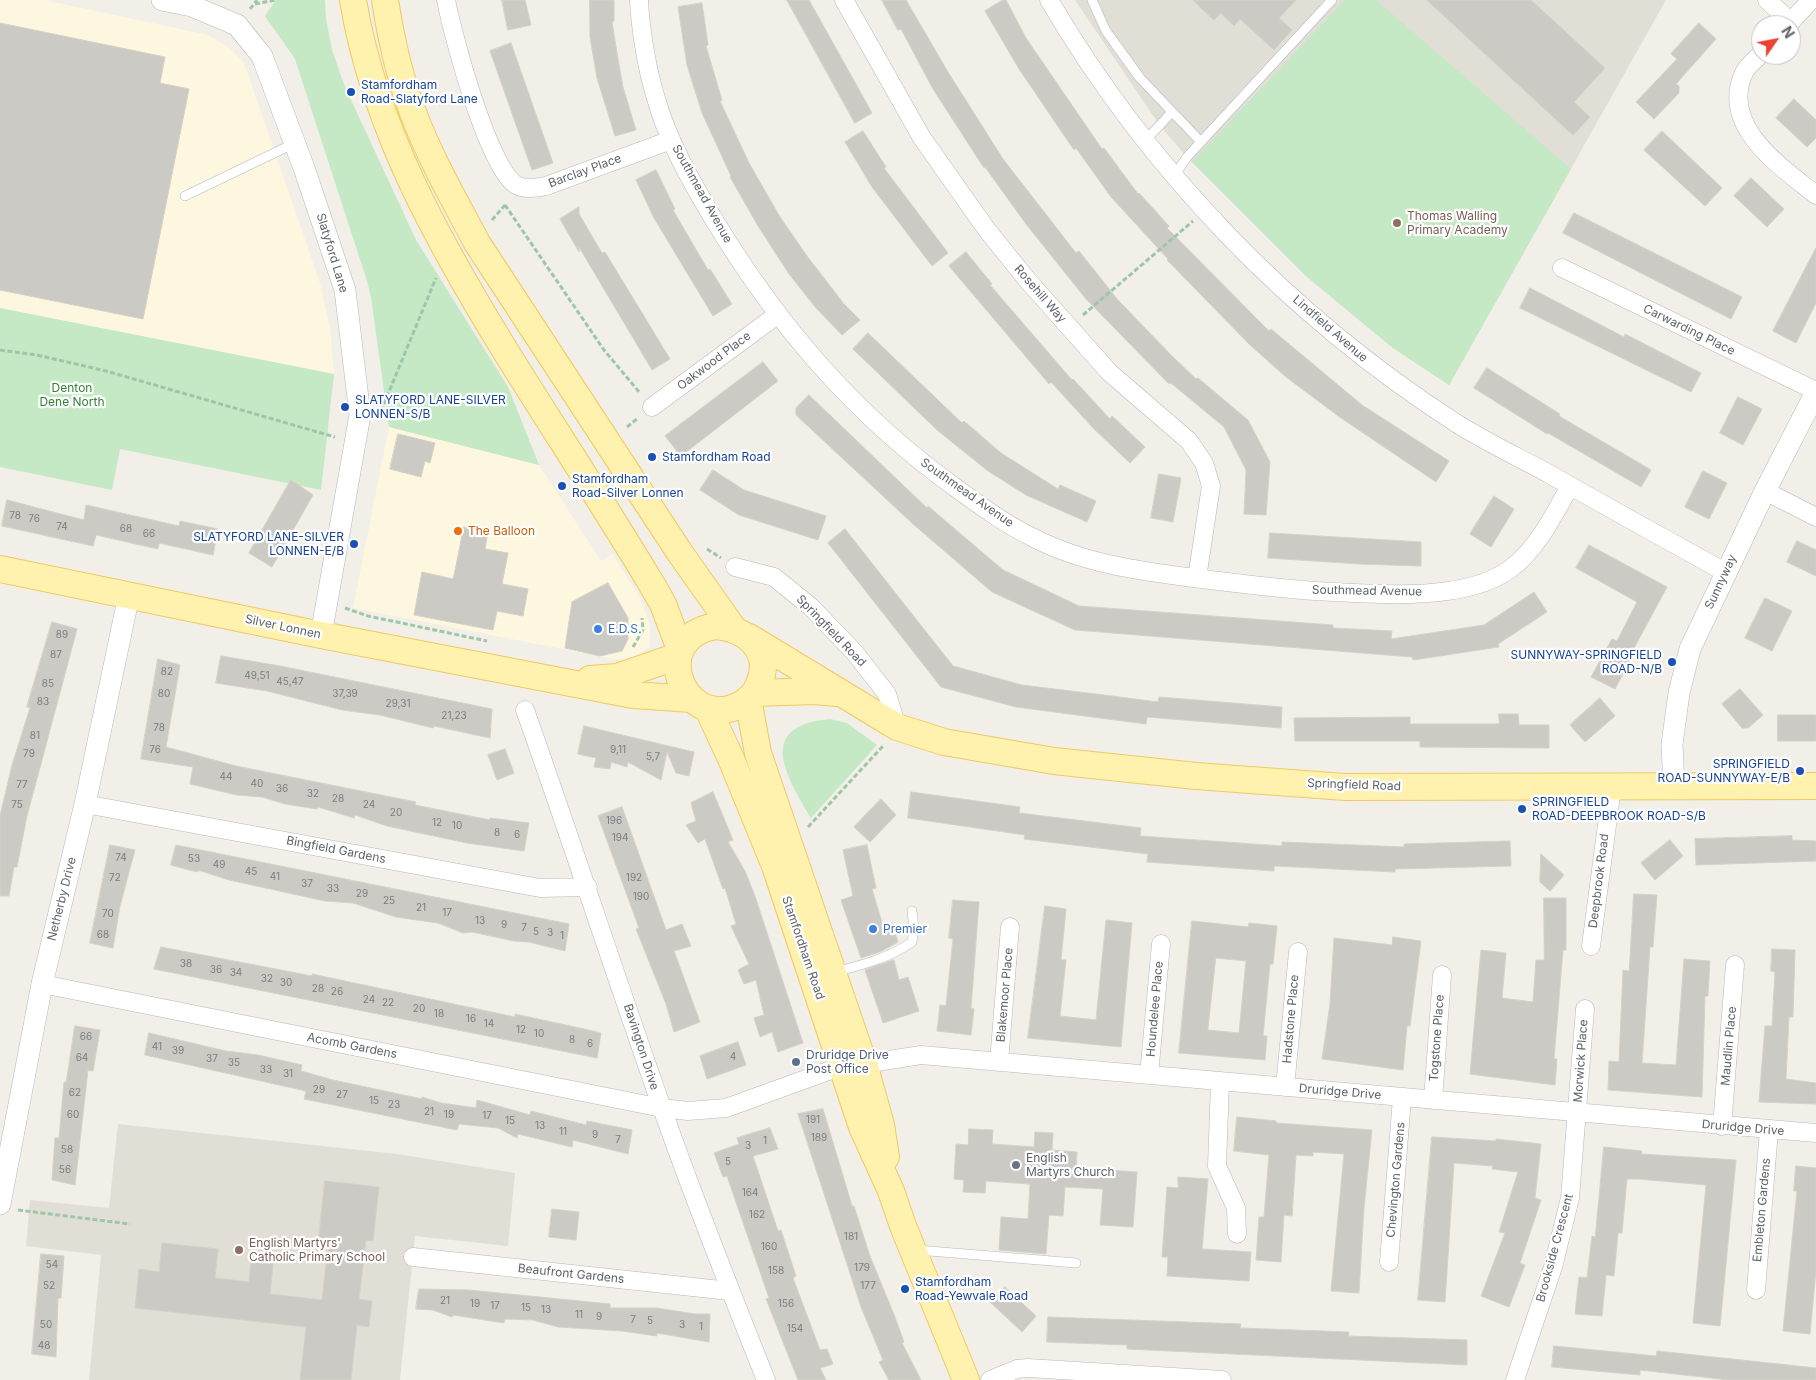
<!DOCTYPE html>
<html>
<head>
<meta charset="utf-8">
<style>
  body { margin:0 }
  #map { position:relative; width:1816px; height:1380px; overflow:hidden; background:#f1efe8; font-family:Inter,sans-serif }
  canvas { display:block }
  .north { position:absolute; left:1751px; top:15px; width:50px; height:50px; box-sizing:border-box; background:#fff; border:1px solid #bfc1c3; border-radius:50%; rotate:57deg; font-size:14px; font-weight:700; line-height:20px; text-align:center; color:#5f6368 }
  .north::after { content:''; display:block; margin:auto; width:18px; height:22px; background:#ea4335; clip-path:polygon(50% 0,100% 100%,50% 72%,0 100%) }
</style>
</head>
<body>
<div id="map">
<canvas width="1816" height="1380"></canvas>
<div class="north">N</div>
</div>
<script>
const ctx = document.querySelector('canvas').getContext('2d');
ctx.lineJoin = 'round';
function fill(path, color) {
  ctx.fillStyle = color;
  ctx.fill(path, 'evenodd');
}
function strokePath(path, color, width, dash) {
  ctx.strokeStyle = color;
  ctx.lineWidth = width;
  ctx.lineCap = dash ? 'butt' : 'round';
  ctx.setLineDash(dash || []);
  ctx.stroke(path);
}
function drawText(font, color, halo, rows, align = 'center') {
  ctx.font = font + ' Inter,sans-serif';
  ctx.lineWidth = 4.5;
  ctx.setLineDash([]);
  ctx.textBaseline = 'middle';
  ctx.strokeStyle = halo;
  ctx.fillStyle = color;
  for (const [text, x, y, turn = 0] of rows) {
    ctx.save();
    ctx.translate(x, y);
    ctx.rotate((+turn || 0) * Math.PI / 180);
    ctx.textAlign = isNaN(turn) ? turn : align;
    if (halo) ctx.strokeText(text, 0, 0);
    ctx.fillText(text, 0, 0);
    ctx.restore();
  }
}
fill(new Path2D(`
  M0,0H44L208,35L227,46L244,63L320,283L330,328L334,374L0,308Z
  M389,427L539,465L601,561L612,554L639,596L650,626V647L631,659H614L353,608Z`), '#fef7e0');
fill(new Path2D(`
  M1075,0H1666L1449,385L1393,348L1307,277L1187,157L1160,126Z
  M118,1124L397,1154L515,1173L508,1246L415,1236L400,1380H89L101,1255L26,1246L30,1200L109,1208Z`), '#e1ded6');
fill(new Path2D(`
  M276,0H325L326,19L332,50L345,87L416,240L508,387L539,465L389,427L371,297L367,281L295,59L265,16Z
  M1345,0H1376L1571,169L1449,385L1393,348L1307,277L1192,162Z
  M0,308L334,374L321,490L120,449L112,490L0,467Z
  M830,719L847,723L877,745L811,818C787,777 754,726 830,719Z`), '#c5e8c5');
const building = new Path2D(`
  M502,0H525L531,25L508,30Z
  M590,0H614V21L612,22L617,53L623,87L636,130L615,136L597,78L590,37Z
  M787,0H809L872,113L855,123Z
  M882,0H906L948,72L1003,159L1076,253L1079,251L1118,300L1171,355L1196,379L1198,378L1248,420L1270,462L1266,515L1244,514L1246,470L1224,427L1171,383L1169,384L1086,299L1026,224L985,167L984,168L933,89L901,29L898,30Z
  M1003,0H1006L1026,38L1102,149L1104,148L1138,194L1139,193L1169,226L1167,228L1269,331L1271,329L1362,405L1449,461L1436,482L1341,418L1286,377L1250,345L1167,260L1168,259L1111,197L1076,148L1074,150L1019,69L985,11Z
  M1193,0H1296L1279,18L1292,30L1274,50L1240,19L1234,26L1221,13L1214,20Z
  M1427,0H1531L1605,68L1574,102L1590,117L1573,135Z
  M702,3L708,45L706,46L722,100L720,101L749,163L780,217L807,256L844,304L860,320L842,335L816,308L789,274L758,226L730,177L731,176L702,113L687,65L678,7Z
  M0,23L165,57L160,83L189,89L143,319L0,290Z
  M1699,23L1716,39L1676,84L1679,86V93L1654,119L1636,102L1677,59L1671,54Z
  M511,43L553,163L532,170L490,51Z
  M1794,99L1816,120V138L1807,147L1776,118Z
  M863,131L886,167L884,168L948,253L932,266L872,187L845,142Z
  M1662,131L1722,188L1705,206L1644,150Z
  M656,170L675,209L673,210L708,270L710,269L732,304L713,316L654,218L636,180Z
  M1751,178L1784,209L1767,227L1734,196Z
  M579,207V214L602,253L605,252L670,359L652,370L579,247V252L560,219Z
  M1574,213L1742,297L1731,319L1563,233Z
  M1816,248V303L1796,343L1773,331Z
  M966,252L992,284L990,285L1072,380L1073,379L1110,419L1112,416L1145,447L1130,463L1093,428L1051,382L1049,384L949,266Z
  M1530,288L1624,337L1625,334L1701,373L1691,392L1520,308Z
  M868,333L962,423L964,421L1001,453L1058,489L1060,485L1096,501L1087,522L1026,495L988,471L937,430L853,349Z
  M763,362L778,381L681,456L665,436Z
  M1487,368L1560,414L1559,416L1651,470L1641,487L1548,433L1547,434L1474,388Z
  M809,395L927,508L928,506L1003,570L1079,606L1333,625V628L1392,631L1391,639L1484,625L1534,592L1547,612L1498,644L1499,647L1413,660L1412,657L1075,630L992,592L913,524L796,415V408Z
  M1738,397L1762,409L1743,445L1720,433Z
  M398,434L435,443L430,463L425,461L421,477L390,469Z
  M713,470L744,490L826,516L818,540L739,515L700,490Z
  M1703,471L1727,483L1709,519L1685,507Z
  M1159,474L1181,478L1173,522L1151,518Z
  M291,480L313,495L272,567L249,553Z
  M1494,496L1514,509L1491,547L1470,534Z
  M7,500L84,520L86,505L179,526L180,521L218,529L213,555L159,543L158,549L96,535L93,546L2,526Z
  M464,527L488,532L485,549L508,553L502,584L528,589L523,616L497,611L493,630L414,615L422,572L453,579Z
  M845,529L953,666L1022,685L1120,697L1158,702L1159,697L1282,707L1281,728L1147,717L1146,724L1016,707L941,687L828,543Z
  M1270,533L1421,542V566L1360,564L1268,558Z
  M1797,541L1816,550V576L1787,562Z
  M1589,545L1667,587L1633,650L1635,651L1615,689L1591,677L1612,639L1617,641L1637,602L1576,568Z
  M608,583L628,618V639L622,651L600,656L565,648L572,602Z
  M1765,598L1792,611L1772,651L1745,638Z
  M52,622L77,629L27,816L17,867H14L9,896H0V816L12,765L30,708L27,707Z
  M221,656L280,666L492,709L490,738L434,726L433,728L380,715L342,710L267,691L216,683Z
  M158,659L180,665L166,747L236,766L416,802L415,805L490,820V818L529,823L524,851L467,843L387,826L355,815L354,818L318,807L317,809L285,804L262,797L237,795L190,784L193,767L141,759Z
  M1740,689L1763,715L1748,728H1742L1722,704Z
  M1600,698L1615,716L1585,742L1570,725Z
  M1499,714H1518L1519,725H1549V748L1420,747V741H1295L1294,718L1410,717V724H1499Z
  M1778,715H1816V741H1778Z
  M584,726L694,752L689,776L676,773L667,752L661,780L628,762L627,767L611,762L610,769L594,767L596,758L578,754Z
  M505,749L514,773L497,780L488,755Z
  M713,792L733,840L728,842L745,871L755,896L803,1043L778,1052L772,1032L760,1037L754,1018L764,1015L756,980L744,984L738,970L749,964L731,926L736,924L725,888L723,889L705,839L698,843L686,825L696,821L691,803Z
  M911,792L1020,807L1019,813L1141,828L1140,836L1282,846V842L1404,847V844L1510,841L1511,866L1395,869V872L1274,866V871L1147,862L1148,854L1024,839L1025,835L908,818Z
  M881,799L896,815L870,842L854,827Z
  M622,807L666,930L682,924L691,946L674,951L700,1022L674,1032L666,1004L636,929L639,928L598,816Z
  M1792,836V840L1816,841V861L1696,865L1695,839Z
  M1670,840L1683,856L1655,880L1641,863Z
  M110,845L135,850L120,906L113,948L90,943Z
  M176,845L569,924L565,951L529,942L514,941L472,932L463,933L438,923L396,917L353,903L325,901L229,880L198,870V872L185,869L171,865Z
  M867,845L876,888L872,889L883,926L892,923L898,942L882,951L861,958L841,900L853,896L843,850Z
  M1541,854L1564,875L1550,891L1540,882Z
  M1634,894L1657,895L1653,947H1650L1642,1063L1676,1065L1684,959L1710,961L1708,996H1705L1702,1097L1608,1090L1609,1061L1619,1062L1623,970L1629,971Z
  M1544,898H1566V950H1563L1554,1059H1557L1555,1085L1470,1074L1481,950L1506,953L1502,998L1533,1002L1536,960H1544Z
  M953,900L979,902L971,1008L974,1009L971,1035L937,1031L940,1005L946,1006L953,939L949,938Z
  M1045,906L1066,909L1061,960H1066L1060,1016L1096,1020L1106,920L1132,923L1121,1047L1028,1038Z
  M1192,921L1248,927L1249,923L1277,926L1273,964H1270L1263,1036H1267L1265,1060L1179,1053ZM1216,958L1246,961L1239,1033L1208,1030Z
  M1393,937L1421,941L1410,1026H1407L1403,1070L1322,1059L1330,1004L1334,938L1392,945Z
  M161,947L312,976V974L515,1017V1014L584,1029L601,1033L597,1058L154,969Z
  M1772,949L1795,950L1793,1017H1789L1786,1079L1816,1083V1104L1759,1102L1765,1026H1772L1775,972L1771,971Z
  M894,960L899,980L908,977L919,1011L883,1023L865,970Z
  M75,1026L100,1030L93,1071L88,1070L75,1185L52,1180L55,1138H59L64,1082H66Z
  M149,1033L226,1051L258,1055L302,1065L301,1071L333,1080L422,1099V1097L441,1103L476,1108L477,1100L530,1115L531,1111L586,1125L587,1121L632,1130L628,1154L573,1140L572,1147L518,1134L517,1138L498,1128L459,1124L457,1130L304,1099L306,1091L145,1055Z
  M738,1042L746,1065L707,1079L700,1056Z
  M823,1109L852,1206H854L870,1256L895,1317L904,1342L902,1343L921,1380H889L879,1362L883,1360L861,1307L798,1114Z
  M1237,1117L1276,1121V1123L1372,1130L1364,1207L1359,1293L1331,1291L1344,1154L1313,1152V1156L1296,1155L1292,1216L1284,1215L1281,1262L1256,1260L1259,1217H1264L1269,1155L1234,1151Z
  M770,1128L778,1149L753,1156L778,1231L781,1230L796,1276L793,1278L820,1350L827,1349L833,1364L820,1368L826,1380H798L766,1299L769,1298L727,1176L723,1177L714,1153L739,1144L737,1138Z
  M969,1129L993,1130L992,1144L1034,1147L1035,1132L1053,1133L1052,1150L1077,1152L1076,1168L1137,1172L1133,1227L1100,1225L1103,1189L1065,1187L1063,1216L1049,1215L1046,1254L999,1250L1001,1217L1028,1219L1030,1184L986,1181L985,1193L963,1192L964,1180L954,1179L956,1144L968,1145Z
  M1432,1137L1496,1141V1139L1541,1144L1535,1198L1541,1200L1520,1263L1525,1265L1509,1307L1481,1296L1505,1233L1499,1232L1518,1172L1492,1169L1493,1166L1454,1163L1445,1302L1418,1300Z
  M1604,1147L1642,1151L1641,1154L1736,1160L1720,1326L1693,1323L1706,1185L1639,1179H1627L1622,1233H1618L1614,1276L1606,1275L1602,1316L1575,1314L1579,1277L1587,1278L1592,1236L1595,1237Z
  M1796,1166L1816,1168V1270L1810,1334L1783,1331L1797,1191H1794Z
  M1178,1177L1208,1179L1202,1249L1251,1252L1249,1281L1167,1276L1168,1257H1162L1167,1187L1178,1188Z
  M325,1181L379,1187L373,1241L366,1240L359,1299L372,1301L369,1327L357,1325L351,1380H300L306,1327L135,1308L139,1269L159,1272L162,1243L218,1249L215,1278L249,1282L251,1262L273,1264L270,1294L322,1300L328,1247L318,1246Z
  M552,1209L579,1212L576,1240L549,1237Z
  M41,1254L64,1256L61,1298H58L56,1357L32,1354Z
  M1005,1287L1036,1316L1022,1332L990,1302Z
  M419,1289L469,1290L610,1304V1308H657L695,1314H710L709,1342L657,1333V1336L622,1331L558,1327L533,1320L505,1319L504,1323L453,1315L452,1317L433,1310L416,1309Z
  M1048,1317L1241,1324L1240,1328L1349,1332L1348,1336L1467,1340V1365L1127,1349V1345L1047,1342Z
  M1554,1346L1656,1356L1657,1351L1816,1368V1380H1729L1640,1370V1375L1552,1367Z`);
fill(building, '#cccac5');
strokePath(building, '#d6d1c6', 1);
const service = new Path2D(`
  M1092,0L1106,31L1140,78L1201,142
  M1145,141L1172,112
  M1174,176L1187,157L1332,0
  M185,196L295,143
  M835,972C862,965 889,958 912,942L914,929L912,911
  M917,1250L1076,1263`);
const minor = new Path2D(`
  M446,0C453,36 488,167 516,185C525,190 536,188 546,186L671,140
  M639,0C640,27 647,69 655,95C667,140 692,183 716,223C780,328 856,416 956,488C981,506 1005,524 1032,537C1081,563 1139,571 1194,578C1234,583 1275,588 1315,591C1370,594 1465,603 1510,569C1536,551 1555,513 1570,486
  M844,0L922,138L987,230L1029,282L1110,373L1189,441L1204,463L1211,486L1197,578
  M1049,0C1149,170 1290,316 1456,423C1486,442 1520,458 1551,475C1609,508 1667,540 1725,572
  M1767,0L1791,22
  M1788,25L1811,0
  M1761,54C1755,60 1746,67 1743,75C1721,127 1781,167 1816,195
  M1562,268L1816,391
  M652,407L777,315
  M1765,491L1816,517
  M735,567L774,577L811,607L855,653L887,694L897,727
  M525,710C572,842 615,975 662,1108C694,1199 730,1290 766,1380
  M85,804L540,888L588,887
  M1591,946L1612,787
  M42,984L662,1108L688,1111L726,1108L842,1066
  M999,1062L1010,927
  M864,1064L921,1055L1816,1133
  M1149,1075L1161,944
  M1220,1082L1217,1166L1236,1208L1237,1234
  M1285,1087L1298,952
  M1433,1100L1442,975
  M1722,1126L1735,965
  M413,1257L730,1291
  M1389,1262L1402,1098
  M1756,1290L1769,1130
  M990,1380L1017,1369L1028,1368L1222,1380
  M1515,1380L1553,1267L1570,1198L1585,1009`);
const tertiary = new Path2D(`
  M162,0L192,6L237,25L262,56L304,168L345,290L360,415L321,635
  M1674,786L1672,744L1679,693L1690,649L1765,491L1816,392
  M0,1204L42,984L85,804L129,595`);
const primary = new Path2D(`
  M353,0C374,128 439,243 506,352C554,429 604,505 651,583L663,604L680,649
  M385,0C391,39 400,79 414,115C431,160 455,201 477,243L678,550L733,628
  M0,569L321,635L633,695L692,699
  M715,626C746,628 773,651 759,684C755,695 746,703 735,707C683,728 647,639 715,626Z
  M749,637L897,727L944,742L1054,761L1196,776L1345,787L1816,786
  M590,679L617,677L678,656
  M755,693L814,691L837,693
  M748,699L758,753L864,1064L881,1125L886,1157
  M708,709L732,761L775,866L862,1127L891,1191L903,1226L966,1380`);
strokePath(service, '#b5b8bc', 10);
strokePath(minor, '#b5b8bc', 19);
strokePath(tertiary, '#b5b8bc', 22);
strokePath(primary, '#f2c960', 28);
strokePath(new Path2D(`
  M255,4L275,0
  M250,9L257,0
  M505,205L604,350L640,393
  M492,220L506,204
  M1083,315L1193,221
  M0,350L37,355L106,371L335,437
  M381,411L436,278
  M627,427L638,418
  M707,549L721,558
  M345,608L368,616L487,641
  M633,647L643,630L642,618
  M808,827L883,746
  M18,1210L130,1224`), '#9cc7a9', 3, [5, 2.5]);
strokePath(service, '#fff', 9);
strokePath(minor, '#fff', 18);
strokePath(tertiary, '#fff', 21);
strokePath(primary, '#fff2af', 26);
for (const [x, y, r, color] of [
  [351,92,5,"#1a4fb4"],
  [1397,223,5,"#8d6e63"],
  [345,407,5,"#1a4fb4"],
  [652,457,5,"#1a4fb4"],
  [562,486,5,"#1a4fb4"],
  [458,531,5,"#e8710a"],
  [354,544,5,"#1a4fb4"],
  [598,629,5,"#3f7fe0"],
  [1672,662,5,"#1a4fb4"],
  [1800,771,5,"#1a4fb4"],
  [1522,809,5,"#1a4fb4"],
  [873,929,5,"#3f7fe0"],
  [796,1062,5,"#5c6f8a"],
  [1016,1165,5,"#6b7280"],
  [239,1250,5,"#8d6e63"],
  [905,1289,5,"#1a4fb4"]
]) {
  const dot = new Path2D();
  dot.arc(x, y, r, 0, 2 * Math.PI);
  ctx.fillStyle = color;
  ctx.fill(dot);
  strokePath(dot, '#fff', 2);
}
drawText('10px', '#7a7d7f', null, [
  ["78",15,516],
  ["76",34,519],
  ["74",62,527],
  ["68",126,529],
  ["66",149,534],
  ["89",62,635],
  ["87",56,655],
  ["82",167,672],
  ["49,51",257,676],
  ["45,47",290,682],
  ["85",48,684],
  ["80",164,694],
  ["37,39",345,694],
  ["83",43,702],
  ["29,31",398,704],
  ["21,23",454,716],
  ["78",159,728],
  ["81",35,736],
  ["76",155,750],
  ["9,11",618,750],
  ["79",29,754],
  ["5,7",653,757],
  ["44",226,777],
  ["40",257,784],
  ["77",22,785],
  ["36",282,789],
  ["32",313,794],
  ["28",338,799],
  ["75",17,805],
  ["24",369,805],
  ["20",396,813],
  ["196",614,821],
  ["12",437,823],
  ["10",457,826],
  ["8",497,833],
  ["6",517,835],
  ["194",620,838],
  ["74",121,858],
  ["53",194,859],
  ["49",219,865],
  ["45",251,872],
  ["41",275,877],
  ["72",115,878],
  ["192",634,878],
  ["37",307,884],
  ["33",333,889],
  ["29",362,894],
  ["190",641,897],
  ["25",389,901],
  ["21",421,908],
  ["17",447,913],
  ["70",108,914],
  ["13",480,921],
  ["9",504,925],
  ["7",524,928],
  ["5",536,932],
  ["3",550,933],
  ["68",103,935],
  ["1",562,936],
  ["38",186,964],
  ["36",216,970],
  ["34",236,973],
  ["32",267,979],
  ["30",286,983],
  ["28",318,989],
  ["26",337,992],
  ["24",369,1000],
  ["22",388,1003],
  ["20",419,1009],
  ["18",439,1014],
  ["16",471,1019],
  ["14",489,1024],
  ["12",521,1030],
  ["10",539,1034],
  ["66",86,1037],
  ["8",572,1040],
  ["6",590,1044],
  ["41",157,1047],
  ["39",178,1051],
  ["4",733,1057],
  ["64",82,1058],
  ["37",212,1059],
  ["35",234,1063],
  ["33",266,1070],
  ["31",288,1074],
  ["29",319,1090],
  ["62",75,1093],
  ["27",342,1095],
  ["15",374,1101],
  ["23",394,1105],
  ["21",429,1112],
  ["60",73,1115],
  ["19",449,1115],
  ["17",487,1116],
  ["191",813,1120],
  ["15",510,1121],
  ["13",540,1126],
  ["11",563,1132],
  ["9",595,1135],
  ["189",819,1138],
  ["7",618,1140],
  ["1",765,1141],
  ["3",748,1146],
  ["58",67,1150],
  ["5",728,1162],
  ["56",65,1170],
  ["164",750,1193],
  ["162",757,1215],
  ["181",851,1237],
  ["160",769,1247],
  ["54",52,1265],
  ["179",862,1268],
  ["158",776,1271],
  ["52",49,1286],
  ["177",868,1286],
  ["21",445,1301],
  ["19",475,1304],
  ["156",786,1304],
  ["17",495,1306],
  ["15",526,1308],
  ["13",546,1310],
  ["11",579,1315],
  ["9",599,1317],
  ["7",633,1320],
  ["5",650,1321],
  ["50",46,1325],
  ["3",682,1325],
  ["1",701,1327],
  ["154",795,1329],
  ["48",44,1346]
]);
drawText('12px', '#164399', '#fff', [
  ["Stamfordham",361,85],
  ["Road-Slatyford Lane",361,99],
  ["SLATYFORD LANE-SILVER",355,400],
  ["LONNEN-S/B",355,414],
  ["Stamfordham Road",662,457],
  ["Stamfordham",572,479],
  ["Road-Silver Lonnen",572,493],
  ["SLATYFORD LANE-SILVER",344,537,"right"],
  ["LONNEN-E/B",344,551,"right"],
  ["SUNNYWAY-SPRINGFIELD",1662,655,"right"],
  ["ROAD-N/B",1662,669,"right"],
  ["SPRINGFIELD",1790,764,"right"],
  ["ROAD-SUNNYWAY-E/B",1790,778,"right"],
  ["SPRINGFIELD",1532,802],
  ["ROAD-DEEPBROOK ROAD-S/B",1532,816],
  ["Stamfordham",915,1282],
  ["Road-Yewvale Road",915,1296]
], 'left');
drawText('12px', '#5f6368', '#fff', [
  ["Barclay Place",585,171,-20],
  ["Southmead Avenue",702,194,61],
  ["Slatyford Lane",332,253,73],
  ["Rosehill Way",1040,294,49],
  ["Lindfield Avenue",1330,329,41],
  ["Carwarding Place",1689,330,26],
  ["Oakwood Place",714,361,-37],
  ["Southmead Avenue",967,493,35],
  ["Sunnyway",1721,582,-65],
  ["Southmead Avenue",1367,591,1],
  ["Silver Lonnen",283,627,12],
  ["Springfield Road",831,631,46],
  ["Springfield Road",1354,785,2],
  ["Bingfield Gardens",336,850,11],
  ["Deepbrook Road",1599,881,-83],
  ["Netherby Drive",62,899,-76],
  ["Stamfordham Road",803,948,71],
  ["Blakemoor Place",1005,995,-85],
  ["Houndelee Place",1155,1009,-85],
  ["Hadstone Place",1291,1019,-85],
  ["Togstone Place",1437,1038,-86],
  ["Acomb Gardens",352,1046,11],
  ["Maudlin Place",1729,1046,-85],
  ["Bavington Drive",641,1047,72],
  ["Morwick Place",1581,1061,-86],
  ["Druridge Drive",1340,1092,5],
  ["Druridge Drive",1743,1128,5],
  ["Chevington Gardens",1396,1180,-85],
  ["Embleton Gardens",1762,1210,-85],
  ["Brookside Crescent",1555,1248,-75],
  ["Beaufront Gardens",571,1274,6]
]);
drawText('12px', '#785e54', '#fff', [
  ["Thomas Walling",1407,216],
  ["Primary Academy",1407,230],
  ["English Martyrs'",249,1243],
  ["Catholic Primary School",249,1257]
], 'left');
drawText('12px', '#348238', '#fff', [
  ["Denton",72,388],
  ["Dene North",72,402]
]);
drawText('12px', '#c56008', '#fff', [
  ["The Balloon",468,531]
], 'left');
drawText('12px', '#366cbe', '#fff', [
  ["E.D.S.",608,629],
  ["Premier",883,929]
], 'left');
drawText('12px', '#4e5e75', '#fff', [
  ["Druridge Drive",806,1055],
  ["Post Office",806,1069]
], 'left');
drawText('12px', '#5b616d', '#fff', [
  ["English",1026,1158],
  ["Martyrs Church",1026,1172]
], 'left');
</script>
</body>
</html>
